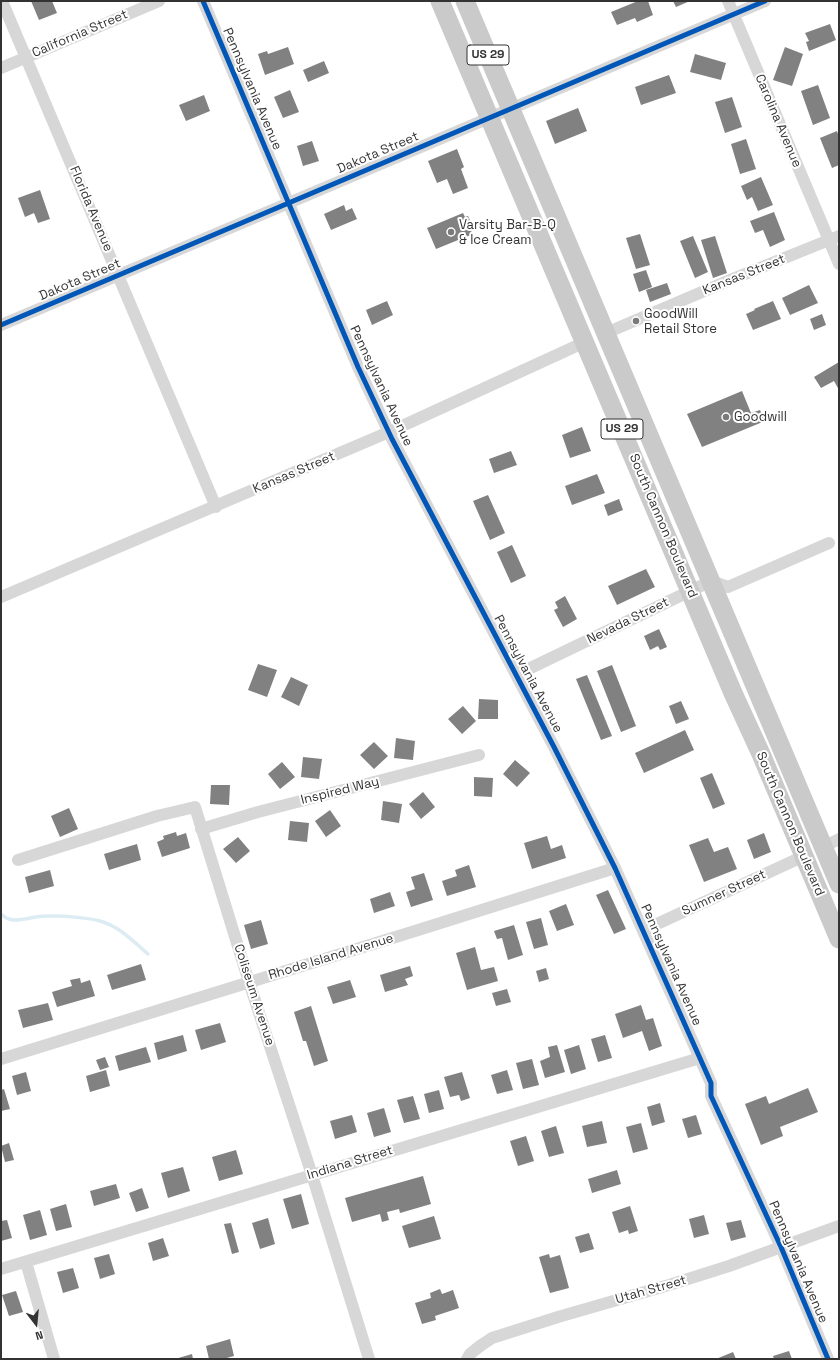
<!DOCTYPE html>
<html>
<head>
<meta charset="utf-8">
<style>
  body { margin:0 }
  #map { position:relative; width:840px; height:1360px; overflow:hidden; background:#fff; font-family:"Space Grotesk",sans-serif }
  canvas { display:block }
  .frame { position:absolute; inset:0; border:2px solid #333; pointer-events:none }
  .north { position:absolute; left:16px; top:1304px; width:40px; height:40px; -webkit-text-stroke:3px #fff; paint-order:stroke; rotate:164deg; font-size:11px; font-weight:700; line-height:16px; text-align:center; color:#333 }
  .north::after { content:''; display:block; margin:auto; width:14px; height:18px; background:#333; clip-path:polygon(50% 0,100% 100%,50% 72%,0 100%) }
</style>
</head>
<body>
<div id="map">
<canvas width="840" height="1360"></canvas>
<div class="frame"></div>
<div class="north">N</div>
</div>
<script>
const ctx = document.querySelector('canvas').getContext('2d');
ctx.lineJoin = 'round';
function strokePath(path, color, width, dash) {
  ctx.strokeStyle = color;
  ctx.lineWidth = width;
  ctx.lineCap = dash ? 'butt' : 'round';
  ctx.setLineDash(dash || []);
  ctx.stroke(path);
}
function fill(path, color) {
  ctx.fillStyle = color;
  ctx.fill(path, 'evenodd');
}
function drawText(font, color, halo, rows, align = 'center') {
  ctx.font = font + ' "Space Grotesk",sans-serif';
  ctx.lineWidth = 4;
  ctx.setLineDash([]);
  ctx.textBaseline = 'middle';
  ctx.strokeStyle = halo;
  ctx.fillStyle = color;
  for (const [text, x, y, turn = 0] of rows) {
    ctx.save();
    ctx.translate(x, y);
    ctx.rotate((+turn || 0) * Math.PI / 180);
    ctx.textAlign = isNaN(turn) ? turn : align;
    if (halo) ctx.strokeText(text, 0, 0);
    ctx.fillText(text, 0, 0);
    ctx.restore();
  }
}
strokePath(new Path2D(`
  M1,914C11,924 23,919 36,917C41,916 48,916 54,916C67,916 88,918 100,921C119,926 134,942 148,954`), '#ddebf3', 3.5);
fill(new Path2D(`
  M31,1H52L57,13L39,20Z
  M638,1H648L653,15L637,22L635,18L617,25L611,12Z
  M673,1H690L676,7Z
  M830,24L836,40L809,51L806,42L809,41L805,33Z
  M288,47L294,64L265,75L258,54L267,51L268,54Z
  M785,47L803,54L792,86L773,80Z
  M695,54L726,63L721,80L690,72Z
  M324,61L329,73L308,82L303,70Z
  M669,75L676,93L641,105L635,87Z
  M818,85L830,118L813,125L801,91Z
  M290,90L299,112L283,118L274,97Z
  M204,95L210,111L186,121L179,105Z
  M732,97L742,127L725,133L715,102Z
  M578,108L587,131L555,144L546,121Z
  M837,131L839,137V165L832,168L820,138Z
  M746,139L756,169L740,174L731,144Z
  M312,141L319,161L303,166L297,146Z
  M457,149L464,167L461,169L468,188L453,194L447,179L437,183L428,161Z
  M761,177L773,205L758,211L752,197L747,200L741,186Z
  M40,190L50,219L38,223L34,213L25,217L18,198Z
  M344,205L346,211L352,208L357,219L331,230L324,214Z
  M774,212L785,240L770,247L763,230L755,233L750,221Z
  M463,213L465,217L468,216L474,229L471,231L473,234L436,249L427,228Z
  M640,234L650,265L636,269L626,238Z
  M693,236L708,272L695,278L680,241Z
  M715,236L727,273L713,278L701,240Z
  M646,270L652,287L639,292L633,274Z
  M667,283L671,294L650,302L646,290Z
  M809,285L818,303L790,315L782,298Z
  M387,301L393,315L372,325L366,310Z
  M773,301L781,319L753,330L746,314L755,310L754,309Z
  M822,314L826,325L814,330L810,319Z
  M839,362V390L834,381L821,388L814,377Z
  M742,391L751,413L760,410L765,421L702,447L687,414Z
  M582,427L591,451L570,458L562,435Z
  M511,451L517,465L494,473L489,459Z
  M597,474L605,493L572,505L565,486Z
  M488,495L505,533L490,540L473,501Z
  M619,499L623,510L608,516L604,505Z
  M512,545L526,576L511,583L497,552Z
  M646,569L655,587L617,605L608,586Z
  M565,596L577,619L563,627L554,610L558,608L555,602Z
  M659,629L667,647L660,650L658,646L650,650L644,636Z
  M258,664L277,670L267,697L248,690Z
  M612,665L636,726L621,732L597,671Z
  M587,675L612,736L601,740L576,679Z
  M291,677L308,685L299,706L281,697Z
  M479,699L498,700V719H478Z
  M681,701L689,719L676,724L669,706Z
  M463,706L476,721L462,734L448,719Z
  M685,730L694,750L644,773L635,753Z
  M396,738L415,741L413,760L394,758Z
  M374,742L388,756L374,769L360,755Z
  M303,757L322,759L319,779L301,777Z
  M515,760L530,773L517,787L503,774Z
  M282,762L295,777L280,789L268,774Z
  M712,773L725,804L713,809L700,778Z
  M474,777L493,778L492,797L474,796Z
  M211,785H230L229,805L210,804Z
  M423,792L435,807L421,819L409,804Z
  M383,801L402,804L399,823L381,820Z
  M69,808L78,829L60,837L51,816Z
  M330,810L341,826L326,837L315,821Z
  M290,821L309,823L307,842L288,840Z
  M176,832L177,836L186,833L190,848L162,857L157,842L164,839L163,836Z
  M764,833L771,852L754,859L747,840Z
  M547,836L551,849L562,845L566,858L532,869L524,843Z
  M238,837L250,851L236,863L223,849Z
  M708,838L714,852L728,847L737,869L704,882L689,845Z
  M137,844L141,860L109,870L104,854Z
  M469,865L476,887L447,896L442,881L457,876L455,870Z
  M50,870L54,886L29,893L25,877Z
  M424,873L433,900L411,907L406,892L415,889L411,877Z
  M608,890L626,929L614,934L596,895Z
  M390,892L395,906L374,913L370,899Z
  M566,904L574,925L557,931L549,911Z
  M541,918L548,945L534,949L526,922Z
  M261,920L268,944L251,949L244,925Z
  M514,925L523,955L508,960L502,938L497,939L494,931Z
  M475,947L481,970L494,967L498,981L467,990L456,953Z
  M141,964L146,980L112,990L107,975Z
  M410,966L413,976L405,979L408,985L385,992L380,975Z
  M546,968L549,979L539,982L536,971Z
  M80,978L81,983L90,980L95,996L57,1007L52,992L72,986L70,980Z
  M350,980L356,997L333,1004L327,987Z
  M507,989L511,1002L496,1006L492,993Z
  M48,1003L53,1020L23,1028L18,1010Z
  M641,1005L646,1020L653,1018L662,1046L649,1051L642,1031L623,1038L615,1014Z
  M311,1006L328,1061L314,1066L306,1041H303L294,1012Z
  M220,1023L226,1042L201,1050L195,1030Z
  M183,1035L187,1051L158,1060L154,1043Z
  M605,1035L612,1058L598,1062L591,1039Z
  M557,1045L565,1072L545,1078L540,1061L550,1057L548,1047Z
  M579,1045L586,1069L571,1074L564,1050Z
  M146,1047L151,1062L119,1071L115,1056Z
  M105,1057L109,1067L100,1070L96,1060Z
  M532,1059L539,1085L523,1089L516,1063Z
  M106,1070L110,1086L90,1092L86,1076Z
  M507,1070L513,1090L497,1094L491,1075Z
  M26,1072L31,1091L17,1095L12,1076Z
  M462,1072L470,1098L461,1101L459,1095L450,1097L444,1077Z
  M808,1088L818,1112L780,1127L783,1136L761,1145L745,1104L766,1096L769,1104Z
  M4,1089L10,1109L1,1111V1090Z
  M439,1090L444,1109L429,1113L424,1094Z
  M413,1096L420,1119L404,1123L397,1100Z
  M660,1103L665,1122L652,1126L647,1107Z
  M384,1108L391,1132L374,1137L367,1113Z
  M352,1115L357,1132L335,1139L330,1121Z
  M696,1115L702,1134L688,1138L682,1119Z
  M602,1121L607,1143L587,1147L582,1126Z
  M641,1123L648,1149L633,1153L626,1127Z
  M556,1126L564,1153L549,1157L541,1131Z
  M526,1136L534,1161L518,1166L510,1141Z
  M9,1143L14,1160L5,1162L1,1146Z
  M236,1150L243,1174L219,1181L212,1157Z
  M183,1167L190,1191L168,1198L161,1173Z
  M617,1170L621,1184L592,1193L588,1179Z
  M423,1176L431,1204L400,1213L399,1209L387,1212L389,1220L382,1222L380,1214L352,1222L345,1198Z
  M116,1184L120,1198L94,1206L90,1191Z
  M142,1188L149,1208L136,1212L129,1193Z
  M301,1194L309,1224L292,1229L283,1199Z
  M66,1204L72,1227L56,1231L50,1209Z
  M630,1206L638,1231L629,1234L628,1230L619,1233L612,1212Z
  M40,1210L47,1235L30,1240L23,1215Z
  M704,1215L709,1234L694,1238L689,1219Z
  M434,1216L441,1239L409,1248L402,1226Z
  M268,1218L275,1244L260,1249L252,1223Z
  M7,1220L12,1238L1,1241V1221Z
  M741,1220L746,1237L731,1241L726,1223Z
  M231,1223L239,1252L232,1254L224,1224Z
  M589,1233L594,1249L580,1253L575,1237Z
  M163,1238L169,1256L153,1261L148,1243Z
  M109,1254L115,1274L100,1279L94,1258Z
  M549,1254L550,1258L560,1255L569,1288L550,1293L539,1257Z
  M73,1268L79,1288L63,1293L57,1272Z
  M440,1289L442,1294L453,1290L459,1308L435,1316L436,1320L422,1324L415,1303L431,1298L430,1293Z
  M16,1291L23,1312L9,1316L2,1295Z
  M230,1339L234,1356L223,1359H209L206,1346Z
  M789,1351L792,1359H774L773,1356Z
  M733,1352L736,1359H716Z
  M192,1354L193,1359H175Z`), '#818181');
strokePath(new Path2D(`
  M2,1L216,507
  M203,1L358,367L392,439L554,747L615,868L711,1083V1096L781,1247L828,1359
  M728,1L839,264
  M1,68L159,1
  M1,325L765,1
  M606,333L730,280L839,236
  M1,597L389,432L585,342
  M516,675L711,581L728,587L829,543
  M201,829L258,812L479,755
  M823,847L839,839
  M18,860L157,816L195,807L249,982L312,1175L369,1359
  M644,930L804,856
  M1,1059L415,931L615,868
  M26,1262L54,1359
  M1,1269L700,1058
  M467,1359L470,1354L480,1346L492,1338L558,1317L669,1285L729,1266L839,1226`), '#d7d7d7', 12);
strokePath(new Path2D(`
  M440,1L733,693L761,754L839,939
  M465,1L839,884`), '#cacaca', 19);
strokePath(new Path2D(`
  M203,1L358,367L392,439L554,747L615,868L711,1083V1096L781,1247L828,1359
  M1,325L765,1`), '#0057b8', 5);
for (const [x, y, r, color] of [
  [451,232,4,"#7a7a7a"],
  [636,321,4,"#7a7a7a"],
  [726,417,4,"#7a7a7a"]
]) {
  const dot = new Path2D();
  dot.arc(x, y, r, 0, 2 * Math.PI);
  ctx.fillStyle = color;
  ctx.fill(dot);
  strokePath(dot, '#fff', 1.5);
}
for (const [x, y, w] of [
  [488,55,42],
  [622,429,42]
]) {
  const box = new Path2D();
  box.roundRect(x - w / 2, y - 10, w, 20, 3);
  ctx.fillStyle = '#fff';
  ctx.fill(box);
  strokePath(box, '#333', 1);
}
drawText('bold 12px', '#333', null, [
  ["US 29",488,55],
  ["US 29",622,429]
]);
drawText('13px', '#333', '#fff', [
  ["California Street",80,34,-23],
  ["Pennsylvania Avenue",252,89,67],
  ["Carolina Avenue",778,121,67],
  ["Dakota Street",378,153,-23],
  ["Florida Avenue",91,209,67],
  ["Kansas Street",744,275,-22],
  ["Dakota Street",80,280,-23],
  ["Pennsylvania Avenue",381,386,65],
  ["Kansas Street",294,473,-23],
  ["South Cannon Boulevard",663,526,67],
  ["Nevada Street",628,621,-26],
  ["Pennsylvania Avenue",528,674,62],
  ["Inspired Way",340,791,-14],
  ["South Cannon Boulevard",790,824,67],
  ["Sumner Street",724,893,-25],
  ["Rhode Island Avenue",331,957,-17],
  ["Pennsylvania Avenue",671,965,66],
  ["Coliseum Avenue",254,995,72],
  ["Indiana Street",350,1163,-17],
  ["Pennsylvania Avenue",798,1262,67],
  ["Utah Street",651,1290,-16]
]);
drawText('13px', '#333', '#fff', [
  ["Varsity Bar-B-Q",459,225],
  ["& Ice Cream",459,240],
  ["GoodWill",644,314],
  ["Retail Store",644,329],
  ["Goodwill",734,417]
], 'left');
</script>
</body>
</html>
